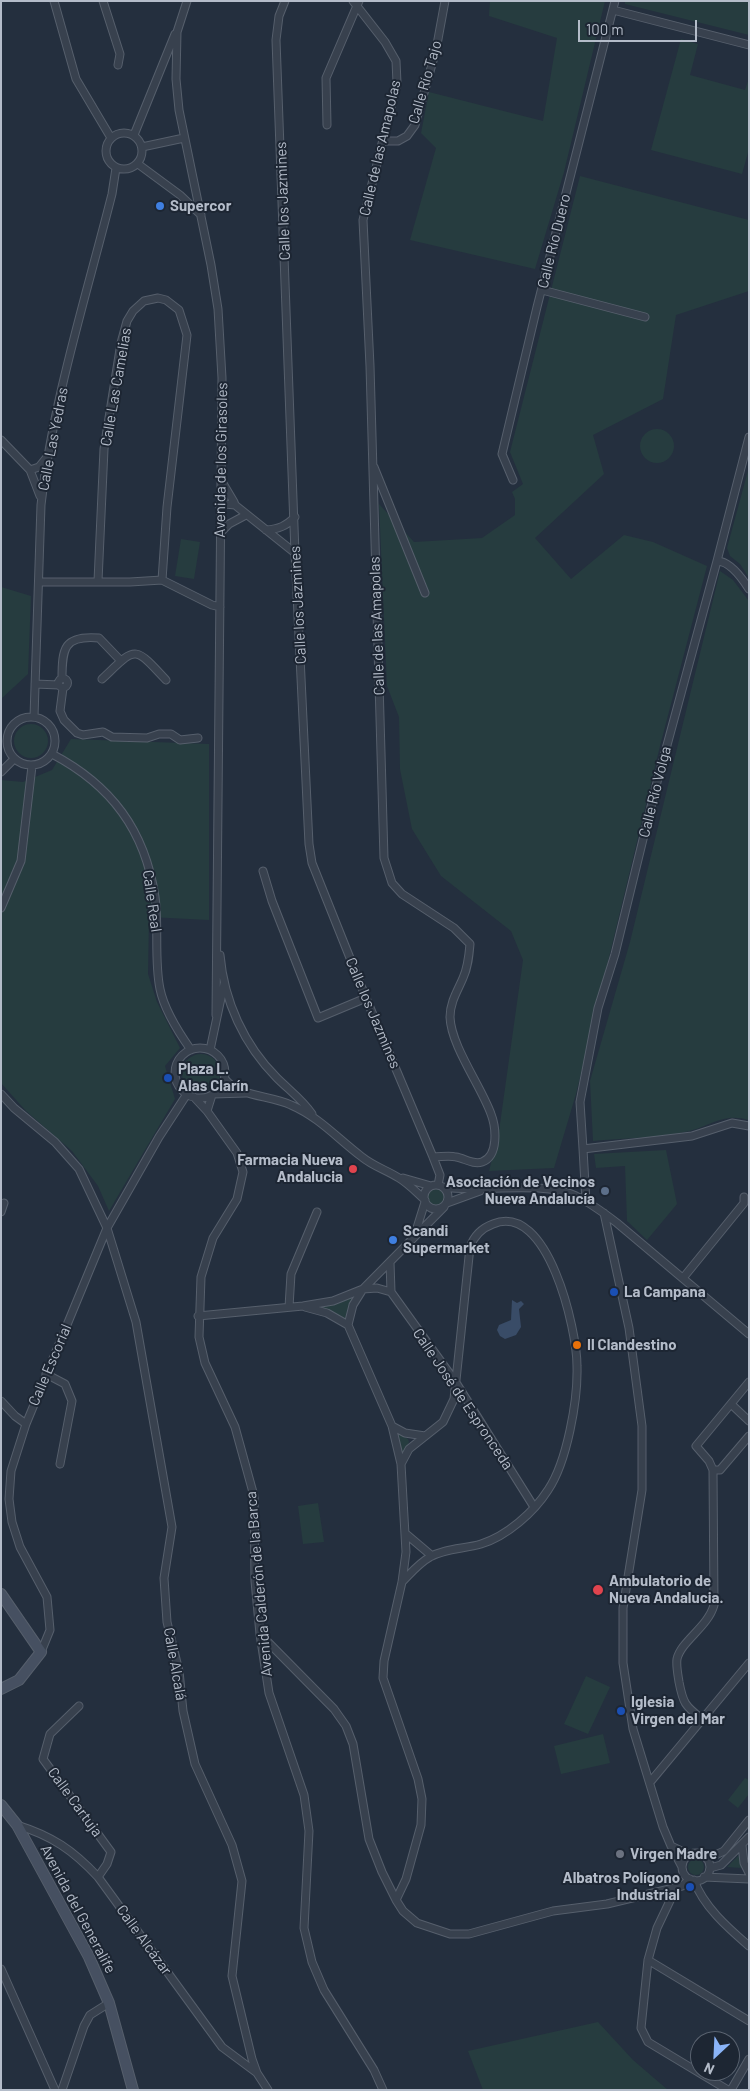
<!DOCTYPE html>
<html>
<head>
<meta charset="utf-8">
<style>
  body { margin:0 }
  #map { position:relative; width:750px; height:2091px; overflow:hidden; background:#242f3e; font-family:Barlow,sans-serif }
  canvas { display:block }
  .frame { position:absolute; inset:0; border:2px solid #b4bcc9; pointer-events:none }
  .north { position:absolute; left:690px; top:2031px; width:50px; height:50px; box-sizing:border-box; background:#1d2633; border:1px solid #59626f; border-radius:50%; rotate:205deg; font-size:14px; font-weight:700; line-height:20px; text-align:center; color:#b4bcc9 }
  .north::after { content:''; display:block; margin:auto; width:18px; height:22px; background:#8ab4f8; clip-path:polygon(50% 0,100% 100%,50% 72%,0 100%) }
  .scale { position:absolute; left:578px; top:20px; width:119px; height:22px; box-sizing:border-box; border:2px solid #b4bcc9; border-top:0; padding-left:6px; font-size:15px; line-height:18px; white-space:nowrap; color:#b4bcc9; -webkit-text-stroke:4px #1d2633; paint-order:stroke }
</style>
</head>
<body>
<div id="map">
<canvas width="750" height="2091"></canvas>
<div class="frame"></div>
<div class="north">N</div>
<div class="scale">100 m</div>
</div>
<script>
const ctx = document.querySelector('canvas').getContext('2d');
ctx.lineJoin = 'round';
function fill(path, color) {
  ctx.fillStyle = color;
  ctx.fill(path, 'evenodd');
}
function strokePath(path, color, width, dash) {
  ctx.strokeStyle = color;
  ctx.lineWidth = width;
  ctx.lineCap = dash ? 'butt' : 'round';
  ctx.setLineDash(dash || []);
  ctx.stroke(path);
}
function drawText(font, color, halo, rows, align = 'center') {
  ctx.font = font + ' Barlow,sans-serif';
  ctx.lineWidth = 4;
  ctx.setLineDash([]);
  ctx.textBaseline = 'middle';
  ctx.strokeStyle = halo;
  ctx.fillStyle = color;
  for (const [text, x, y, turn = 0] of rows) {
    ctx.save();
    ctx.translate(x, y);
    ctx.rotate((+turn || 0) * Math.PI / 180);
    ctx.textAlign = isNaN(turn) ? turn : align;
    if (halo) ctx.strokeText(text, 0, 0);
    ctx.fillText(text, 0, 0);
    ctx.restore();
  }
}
fill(new Path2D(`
  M490,1H605L564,172L535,269L410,240L436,148L421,133L429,92L543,121L557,38L489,16Z
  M625,1H749V35L625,4Z
  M681,39L698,44L690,75L745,90L749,78V149L742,174L651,150Z
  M580,176L749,220V291L676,315L663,399L593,435L604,474L535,538L571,579L624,535L653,542L707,566L660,746L576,1094L554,1168L489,1171L499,1131L523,960L511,931L441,876L412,829L400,769L399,717L387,686L379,504L414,542L482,538L515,515V499L512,492L523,484L510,452Z
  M640 446a17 17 0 1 1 34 0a17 17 0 1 1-34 0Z
  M749,467V578L740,564L730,556L727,548Z
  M181,539L200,542L194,579L175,576Z
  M720,571L733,580L749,601V1120C722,1112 710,1127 685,1132C656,1138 623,1138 593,1141L590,1081L630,942Z
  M1,587L31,596L28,674L1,699Z
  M14 741a17 17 0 1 1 34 0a17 17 0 1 1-34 0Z
  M71,739L209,744V920L149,917L148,974L157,1002L180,1048L165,1066L175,1099L109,1211L98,1186L72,1151L26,1111L1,1083V780L23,782L52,770Z
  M182 1073a19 19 0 1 1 38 0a19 19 0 1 1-38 0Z
  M666,1150L677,1204L647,1240L627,1221L625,1166L596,1168L594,1154Z
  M428 1197a8 8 0 1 1 16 0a8 8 0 1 1-16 0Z
  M356,1295L346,1318H341L320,1307L338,1303Z
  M398,1433L408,1439L409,1442L402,1455Z
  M318,1503L324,1542L303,1544L298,1506Z
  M586,1676L610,1687L588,1734L564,1724Z
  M603,1734L610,1763L561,1774L554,1746Z
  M745,1778L749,1780V1794L738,1808L728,1800Z
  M740,1854L742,1868L727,1867Z
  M688 1867a8 8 0 1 1 16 0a8 8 0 1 1-16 0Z
  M598,2022L633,2060L668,2090H483L468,2051Z`), '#263c3f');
fill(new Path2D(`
  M512,1300L517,1303L521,1301L524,1304L519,1309L521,1327L516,1335L505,1339L500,1336L497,1330L499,1325L511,1320Z`), '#394c67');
const street = new Path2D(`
  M54,1L76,79L111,138
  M103,1L120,54L118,65
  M187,1L177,32L176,79L179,110L211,265L218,309L222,378L216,1015
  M285,1L279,16L276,40L295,553L309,844L312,863L366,998L433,1157L440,1175L438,1185
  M353,1L385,42L396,61L397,83L363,220L370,366L384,858L392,883L402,894L454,928L470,944C469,956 468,967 463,978C458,990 450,1002 450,1017C451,1046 481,1086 491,1114C496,1127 499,1156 482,1162C473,1165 464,1158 456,1157C449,1155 441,1157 433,1157
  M613,10L749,45
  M327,125L326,78L359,1
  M106 151a18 18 0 1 1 36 0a18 18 0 1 1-36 0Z
  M134,135L175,34
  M383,141H398L407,136L415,125L436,50L445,1
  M142,147L184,138
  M138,164L180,195L201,215
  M542,290L645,317
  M1,440L30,470L40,496
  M374,467L425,593
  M30,470L39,467L47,457
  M221,480L234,502L235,505
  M513,480L502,454L537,307L615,1
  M220,507L225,504L235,505L295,553
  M266,530C279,529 286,526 295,517
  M220,533L229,524L246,515
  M717,561C730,561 742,578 749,589
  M98,581L104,449L121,343L127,321L133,311L144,301L158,298L166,300L179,310L187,335L167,507L162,580
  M39,582H130L162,580L212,605L220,607
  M58.5 683a4.5 4.5 0 1 1 9 0a4.5 4.5 0 1 1-9 0Z
  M62,679C62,648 64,635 99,638L121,661
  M102,679C136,647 133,644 166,680
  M35,684L59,685
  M63,688L60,711L64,720L77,733L83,735L103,732L112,737L147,738L159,734H171L180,740L198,738
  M7 741a24 24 0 1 1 48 0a24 24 0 1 1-48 0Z
  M34,717L41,505C53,400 86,297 112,194L116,168
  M52,754C111,785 145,830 155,897C159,925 154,961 160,989C164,1009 179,1033 191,1050
  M1,772L14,759
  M263,871L272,901L318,1018L366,998
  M1,908L21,861L32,766
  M220,955C224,1001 244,1045 277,1078C289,1090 303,1100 312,1114
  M175 1073a25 25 0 1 1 50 0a25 25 0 1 1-50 0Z
  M210,1050L224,984
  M225,1079C238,1097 270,1095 291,1105C319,1117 338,1139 362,1157C373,1166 386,1170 399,1178C409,1184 416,1192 425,1200
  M1,1094L14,1108L55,1142L79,1169L107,1228L136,1322L172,1527L164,1578L167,1622L179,1671L183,1711L195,1764L232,1845L242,1881L232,1976L252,2059L257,2073L268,2090
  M213,1094L246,1093
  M194,1097L207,1111L237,1153L243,1172L237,1199L213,1238L201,1277L199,1337L205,1363L235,1427L254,1496L255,1581L260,1634L269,1693L304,1795L309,1831L304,1928L312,1962L324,1990L374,2070L383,2090
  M207,1111L212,1095
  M583,1149L580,1102L598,1008L615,954L657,782L717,561L749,437
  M403,1178L431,1186
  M424 1197a12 12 0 1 1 24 0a12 12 0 1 1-24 0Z
  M443,1187C483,1193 539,1180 576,1196C591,1203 604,1213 617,1223L749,1334
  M586,1202L583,1149L692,1136L732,1123L749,1126
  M447,1203L480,1191
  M1,1212L4,1203
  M604,1213L629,1328L642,1426V1490L623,1608V1663L633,1729L663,1827L671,1846L682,1867
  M415,1234L425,1202
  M390,1262L391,1292
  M683,1278L744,1203V1197
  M391,1292L455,1381L534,1507
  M289,1307L291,1274L317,1212
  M305,1307L327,1313L348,1325
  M198,1316L303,1306L333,1301L363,1289L377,1288L391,1292
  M348,1325L392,1426L401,1464L406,1552L402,1582L384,1661L383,1678L418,1779L422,1799L421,1825L406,1879L396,1900
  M348,1325L353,1305L363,1289L444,1207
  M46,1374L65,1384L72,1401L60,1464
  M1,1401L15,1416L26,1424
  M731,1404L749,1421
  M392,1426L405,1433L425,1436
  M401,1464L409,1449L443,1422L454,1399L470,1247C474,1236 482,1228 493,1224C548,1201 577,1330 577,1366C578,1400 567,1462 548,1490C534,1512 507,1536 481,1544C465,1549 445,1548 430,1557C419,1563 411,1573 402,1582
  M713,1470H720L749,1436
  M406,1534L432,1556
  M260,1634L334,1709L346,1726L353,1744L369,1839L382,1872L396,1900L403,1911L417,1923L450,1934H469L553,1911L607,1904L682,1886L690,1879
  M41,1652L50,1630L47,1597L20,1547L12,1522L9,1499L11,1471L26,1424L107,1228L159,1137L187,1094
  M79,1706L50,1734L43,1759L111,1852L107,1864L98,1877
  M702,1719C685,1706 683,1703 679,1682C678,1675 676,1666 677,1659C681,1641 708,1627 714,1605L713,1470L709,1461L696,1446L749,1382
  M651,1781L749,1663
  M17,1825C52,1836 73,1850 98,1877L222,2047L257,2073
  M742,1845L744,1863L749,1873
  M671,1846L690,1855
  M682 1867a14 14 0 1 1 28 0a14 14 0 1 1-28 0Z
  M707,1859L724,1851L749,1820
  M710,1868L721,1865L749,1837
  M704,1877L749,1879
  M694,1880C703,1906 728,1928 749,1946
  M676,1888L657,1928L648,1960L641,2028L648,2042L728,2090
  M648,1960L749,2021
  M1,1969L55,2090
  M62,2090L84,2026L90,2015L109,2003
  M731,2090L749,2059`);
const secondary = new Path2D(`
  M1,1594L41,1652L19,1680L1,1689
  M1,1805L17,1825L89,1957L109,2003L133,2090`);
strokePath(street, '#565f6c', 9);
strokePath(secondary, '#565f6c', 12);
strokePath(street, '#38414e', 7);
strokePath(secondary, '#465061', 10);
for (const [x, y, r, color] of [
  [160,206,5,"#3f7fe0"],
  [168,1078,5,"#1a4fb4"],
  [353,1169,5,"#e0444e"],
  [605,1191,5,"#5c6f8a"],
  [393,1240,5,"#3f7fe0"],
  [614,1292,5,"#1a4fb4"],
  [577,1345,5,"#e8710a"],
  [598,1590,6,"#e0444e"],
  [621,1711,5,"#1a4fb4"],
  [620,1854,5,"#6b7280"],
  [690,1887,5,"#1a4fb4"]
]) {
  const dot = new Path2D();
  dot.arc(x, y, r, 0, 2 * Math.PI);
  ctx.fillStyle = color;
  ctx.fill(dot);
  strokePath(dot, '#1d2633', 2);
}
drawText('15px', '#b4bcc9', '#1d2633', [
  ["Calle Río Tajo",425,82,-74],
  ["Calle de las Amapolas",380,148,-77],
  ["Calle los Jazmines",283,201,-92],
  ["Calle Río Duero",554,241,-76],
  ["Calle Las Camelias",116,387,-80],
  ["Calle Las Yedras",53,439,-79],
  ["Avenida de los Girasoles",221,460,-89],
  ["Calle los Jazmines",298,605,-93],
  ["Calle de las Amapolas",377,626,-92],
  ["Calle Río Volga",655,792,-76],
  ["Calle Real",152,901,82],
  ["Calle los Jazmines",373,1013,67],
  ["Calle Escorial",50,1365,-67],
  ["Calle José de Espronceda",463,1399,56],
  ["Avenida Calderón de la Barca",259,1584,-95],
  ["Calle Alcalá",175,1664,80],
  ["Calle Cartuja",75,1802,54],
  ["Avenida del Generalife",78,1909,62],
  ["Calle Alcázar",144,1940,54]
]);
drawText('bold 15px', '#b4bcc9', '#1d2633', [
  ["Supercor",170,206],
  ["Plaza L.",178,1069],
  ["Alas Clarín",178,1086],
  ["Farmacia Nueva",343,1160,"right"],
  ["Andalucia",343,1177,"right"],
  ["Asociación de Vecinos",595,1182,"right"],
  ["Nueva Andalucía",595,1199,"right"],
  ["Scandi",403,1231],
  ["Supermarket",403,1248],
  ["La Campana",624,1292],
  ["Il Clandestino",587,1345],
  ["Ambulatorio de",609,1581],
  ["Nueva Andalucia.",609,1598],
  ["Iglesia",631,1702],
  ["Virgen del Mar",631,1719],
  ["Virgen Madre",630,1854],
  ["Albatros Polígono",680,1878,"right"],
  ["Industrial",680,1895,"right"]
], 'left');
</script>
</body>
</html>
